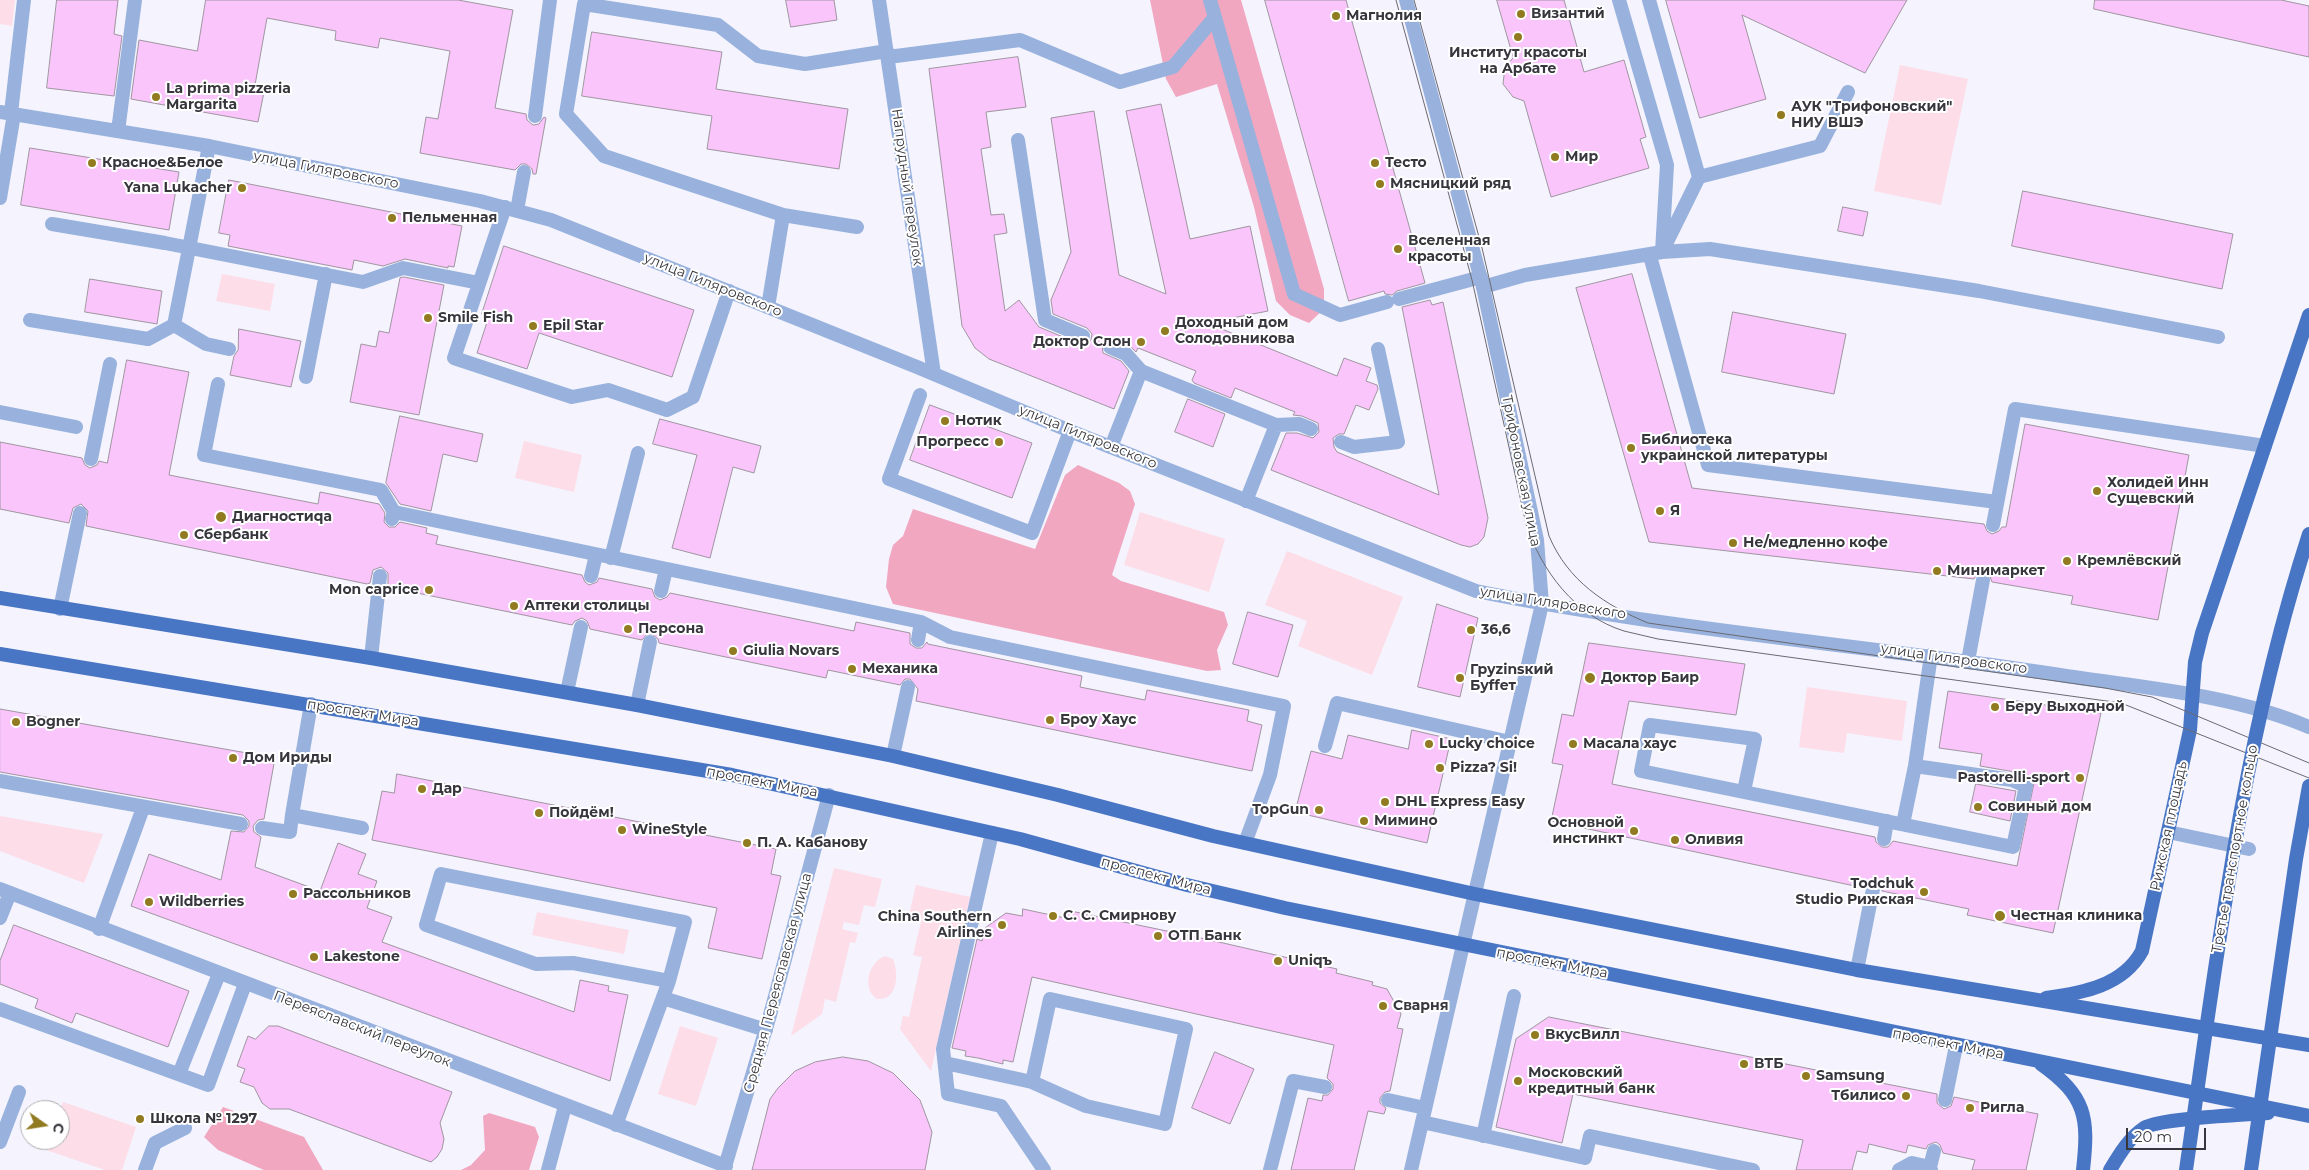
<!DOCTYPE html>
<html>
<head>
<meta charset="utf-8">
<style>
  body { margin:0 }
  #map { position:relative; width:2309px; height:1170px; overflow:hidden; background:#f4f3fe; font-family:Montserrat,sans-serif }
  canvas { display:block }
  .north { position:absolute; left:20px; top:1100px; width:50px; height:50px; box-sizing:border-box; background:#fff; border:1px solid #afafb1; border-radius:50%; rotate:103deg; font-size:14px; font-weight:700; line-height:20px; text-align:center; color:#37363c }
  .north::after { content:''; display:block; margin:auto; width:18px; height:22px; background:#917a20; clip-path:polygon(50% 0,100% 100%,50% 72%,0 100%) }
  .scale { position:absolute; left:2126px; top:1128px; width:80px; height:22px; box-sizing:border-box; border:2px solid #37363c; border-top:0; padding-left:6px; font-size:15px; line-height:18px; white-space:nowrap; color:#37363c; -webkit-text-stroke:4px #fff; paint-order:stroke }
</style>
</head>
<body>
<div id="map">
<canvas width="2309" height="1170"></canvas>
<div class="north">С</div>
<div class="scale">20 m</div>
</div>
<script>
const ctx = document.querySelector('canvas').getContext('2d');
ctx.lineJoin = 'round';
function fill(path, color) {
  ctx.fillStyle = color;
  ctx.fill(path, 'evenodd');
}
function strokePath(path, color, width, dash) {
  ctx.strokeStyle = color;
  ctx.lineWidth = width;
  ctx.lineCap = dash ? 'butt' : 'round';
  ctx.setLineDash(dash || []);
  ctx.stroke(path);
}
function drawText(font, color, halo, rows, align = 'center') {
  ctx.font = font + ' Montserrat,sans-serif';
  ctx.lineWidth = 4;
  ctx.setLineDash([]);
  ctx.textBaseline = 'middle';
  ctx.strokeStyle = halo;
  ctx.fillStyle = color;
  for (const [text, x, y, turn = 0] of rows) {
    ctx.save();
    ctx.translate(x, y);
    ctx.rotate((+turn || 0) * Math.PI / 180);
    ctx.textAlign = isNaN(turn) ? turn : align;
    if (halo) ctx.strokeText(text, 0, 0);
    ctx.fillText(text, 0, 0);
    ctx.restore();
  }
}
fill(new Path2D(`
  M0,0H15L12,26L0,24Z
  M1900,65L1968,79L1941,205L1874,191Z
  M222,274L275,284L270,311L216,301Z
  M524,441L582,455L574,492L515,478Z
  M1140,512L1225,539L1209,592L1124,565Z
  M1287,551L1403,597L1372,675L1298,646L1307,621L1265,605Z
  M1807,687L1907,701L1902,741L1847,733L1844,753L1799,747Z
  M0,816L103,834L84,883L0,851Z
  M834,868L882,879L875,907L864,905L859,925L844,922L842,929L858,933L855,943L850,942L836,1002L825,999L822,1014L791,1036Z
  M916,885L970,897L931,1071L900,1029L903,1016L909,1017L922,957L913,955L922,918L909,915Z
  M537,912L629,930L624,954L532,935Z
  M885,956L893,959C899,973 898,1001 877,999C861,988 869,962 885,956Z
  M680,1026L718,1038L696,1106L658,1094Z
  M63,1102L136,1127L122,1170H105L46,1150L50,1140H60V1110Z`), '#fddde7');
fill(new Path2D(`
  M1150,0H1241L1324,289V309L1309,323L1290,315L1276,301L1254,207L1217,84L1176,97L1166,79Z
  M1078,465L1119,483L1130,491L1135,504L1112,575L1121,581L1224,612L1228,625L1217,650L1221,670L1207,671L893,604L886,587L889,559L893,545L903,536L913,509L1035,549L1065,475Z
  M223,1107L304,1137L323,1170H264L218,1150L204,1137Z
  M489,1113L535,1127L539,1137L529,1170H461L471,1165L485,1150L483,1116Z`), '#f1a7c0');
const building = new Path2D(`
  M57,0H118L114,34L122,36L114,96L47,88Z
  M206,0H458L513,10L495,108L526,114L527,120L533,125L539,124L544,117L546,118L536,174H533L532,169L526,164H521L515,170L420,153L426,117L438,119L450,51L380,38L378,48L335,40L336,31L267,18L255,85L265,87L258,122L131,99L139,40L197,51Z
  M786,0H834L837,20L791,27Z
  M1265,0H1346L1425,283L1397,291L1392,295L1385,294L1384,291L1349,301Z
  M1497,0H1564L1584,72L1624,60L1646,137L1640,139L1649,168L1551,197L1524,101L1513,97L1503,84L1505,67L1513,58Z
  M1666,0H1907L1865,73L1742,15L1766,99L1700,118Z
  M2095,0H2281L2309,6V57L2094,9Z
  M592,32L722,52L716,89L848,109L839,169L707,149L712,116L582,96Z
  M1018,57L1026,107L986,112L991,147L981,149L991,215L1004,214L1007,233L994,235L1005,311L1019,300L1039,327L1080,344L1085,345L1091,340L1092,334L1087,328L1053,314L1051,300L1071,252L1051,118L1094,111L1119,275L1166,294L1126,111L1161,104L1190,239L1250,226L1268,311L1207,323L1337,376L1344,358L1371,368L1366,381L1377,385L1378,389L1369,410L1356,405L1344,434H1339L1333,438L1334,447L1337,452L1439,495L1402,307L1430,300L1432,305L1443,302L1488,518L1484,537L1478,544L1470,547L1461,545L1271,470L1286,433H1297L1313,438L1319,432L1318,423L1302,416L1293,415L1295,412L1235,388L1231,398L1194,383L1192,380L1196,371L1138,348L1136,352L1130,346L1110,338L1102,344L1103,353L1121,361L1129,371L1114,409L989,359L975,348L962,326L929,69Z
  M30,148L179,172L169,230L21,205Z
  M229,180L462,226L454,267L448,266V268L405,259L383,266L354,260L352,270L228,246L230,235L219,233Z
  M2023,191L2233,234L2222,289L2012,246Z
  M1843,207L1868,212L1863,236L1838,231Z
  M504,246L694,310L672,377L539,333L527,369L477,353L489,316L482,314Z
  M1632,274L1692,488L1984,524L1987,531L1992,534L1999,531L2002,527H2006L2025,424L2189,455L2158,620L2071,604L2073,596L1992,582L1989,574L1984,571L1977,574L1974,579L1649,542L1576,288Z
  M404,277L444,285L419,415L350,402L361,344L376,347L379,331L389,333L400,278Z
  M90,279L162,291L157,324L85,312Z
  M1733,312L1846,334L1834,394L1722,372Z
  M239,329L301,341L291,387L230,375L234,356L238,350Z
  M127,360L189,372L169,475L318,504L320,492L379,504L385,513L384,522L389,527H395L400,522L427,528L426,533L438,536L436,544L582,575L585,582L589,585L597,582L599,578L652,589L655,597L660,600L667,597L670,593L854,631L856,622L910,633V644L916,648H922L927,642L928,644L1082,676L1080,687L1145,700L1147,690L1249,710L1247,721L1262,725L1252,771L916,701L918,689L910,679H905L900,685L828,670L826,678L659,643L658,639L652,634H647L642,640L590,629L587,621L582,618L575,621L572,625L388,587V573L381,567L373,570L370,583L367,584L86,526L88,511L81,504L73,508L69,523L0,509V442L82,458L85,465L90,468L97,465L99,461L107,463Z
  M1188,399L1225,414L1213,447L1175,432Z
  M930,405L1032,443L1012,498L910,460Z
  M400,416L483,434L477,462L443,454L431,511L400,504L386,483Z
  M660,419L761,446L754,473L733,467L710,558L672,548L697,455L653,444Z
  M1437,604L1478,618L1460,697L1418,687Z
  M1248,612L1293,625L1278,677L1233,664Z
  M1589,643L1745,664L1736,715L1629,701L1612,784L1875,837L1876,842L1882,847H1888L1893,841L2017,866L2034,783L2030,778L2015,772L1980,766L1982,754L1939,748L1948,691L2101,713L2053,933L1967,915L1969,909L1882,891L1881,886L1875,881H1870L1864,888L1551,821L1563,765L1552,763L1562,714L1573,716Z
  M0,709L275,758L264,819L258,820L253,826L254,832L261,837L255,867L320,891L338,843L366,854L358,874L377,881L367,908L392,917L382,942L574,1012L580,980L609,986L608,991L628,995L610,1081L131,906L149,854L221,880L231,831L244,832L249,826V821L243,815L0,772Z
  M1412,730L1451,739L1427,843L1295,812L1311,751L1342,759L1348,735L1408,749Z
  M397,774L776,849L771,874L781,876L762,959L708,948L717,908L372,840L382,791L394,793Z
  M1976,784L2016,791L2010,821L1970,812Z
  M1023,909L1065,918L1066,910L1210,940L1337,969L1336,973L1373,982L1372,985L1387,989L1401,1014L1397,1028L1403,1029L1390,1091L1385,1092L1380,1098V1103L1386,1108L1384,1114L1368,1111L1354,1170H1291L1308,1098L1322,1101L1323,1095H1328L1333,1089V1084L1327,1078L1334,1045L1032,977L1013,1062L1003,1060V1064L978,1058L965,1056L966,1051L952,1048L977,939L982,941L985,928L1006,913L1022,916Z
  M14,925L189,991L168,1047L76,1013L72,1023L35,1008L38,999L0,984V961Z
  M1549,1017L1937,1094V1103L1944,1109L1951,1106L1954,1097L2038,1114L2026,1170H1972L1975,1160L1943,1153L1940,1145L1936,1142L1928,1145L1926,1149L1908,1145L1906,1153L1869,1144L1867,1153L1857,1151L1852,1170H1796L1803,1140L1573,1094L1562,1143L1496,1127L1516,1039Z
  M269,1026H278L452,1092L440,1123L444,1139L442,1149L437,1157L431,1162L289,1109H270L262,1103L254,1087L240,1082L245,1069L237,1066L248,1036L255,1039Z
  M1215,1052L1254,1069L1230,1124L1192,1108Z
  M843,1057L868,1061L893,1073L920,1100L932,1132L925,1170H752L770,1099L778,1088L795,1071L815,1062Z`);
fill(building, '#f9c5fb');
strokePath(building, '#a095a0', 1);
strokePath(new Path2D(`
  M1210,0L1294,294L1340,315L1387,302
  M1619,0L1667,165L1662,252L1699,177L1649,0
  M888,57L1020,40L1120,82L1173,67L1215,17
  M11,113L24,0
  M535,116L550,0
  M1018,140L1045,320L1083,336
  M209,146L174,325L206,344L229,349
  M1699,177L1820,146L1848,92
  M0,198L14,114
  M505,207L454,358L572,397L608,390L667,410L693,397L729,291
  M517,210L524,172
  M52,224L165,243L363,282L403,268L479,283
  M857,227L783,215L604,156L566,114L584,4L718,25L758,56L805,64L887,51
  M1650,256L1708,465L1997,502
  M1483,287L1525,275L1662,252L1710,249L1979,291L2218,337
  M1399,299L1481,277
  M768,307L783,215
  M30,320L148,339L174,325
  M1110,347L1126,354L1141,371
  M306,377L326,274
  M218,384L204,455L381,490L394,512L392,519
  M920,395L889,479L1032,533L1070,431
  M0,412L76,427
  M1276,425L1299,424L1311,429
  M1341,442L1354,447L1398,442L1378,349
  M1111,447L1141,371L1276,425L1246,501
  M91,459L110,364
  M394,512L921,622L950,637L1284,706L1270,775L1245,843
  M1993,525L2015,409L2265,446
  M611,558L638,453
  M591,576L596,555
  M661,591L666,569
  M60,609L80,513
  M918,640L921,622
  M371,658L380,576
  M1968,661L1983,580
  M567,692L581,627
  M311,704L292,815L362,828
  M637,705L650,642
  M1325,746L1337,703L1510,742
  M893,756L908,687
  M0,781L241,824
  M1744,791L1755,739L1650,725L1641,771L2013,847L2026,786L2012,780L1915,766L1931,655
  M1903,824L1915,766
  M262,828L290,832L292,815
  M2168,832L2249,849
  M992,833L943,1049L948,1094L1001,1106L1044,1170
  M1884,839L1887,821
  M0,918L10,893
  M99,929L143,808
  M1857,970L1873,889
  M663,998L766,1030
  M0,1009L208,1085L245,984
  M945,1063L1032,1082L1086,1106L1165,1124L1186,1029L1050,999L1032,1082
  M179,1074L219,974
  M1388,1100L1425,1108
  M1945,1100L1956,1046
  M1422,1122L1585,1158L1590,1136L1753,1170
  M616,1125L669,981L573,963L536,964L426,925L441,874L685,922L669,981
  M1483,1136L1514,996
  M0,1142L19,1092
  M145,1170L155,1143L185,1128
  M548,1170L565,1106
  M1270,1170L1293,1081L1325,1087
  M1411,1170L1463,945
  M1899,1170L1912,1163L1930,1167
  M1931,1170L1930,1167L1934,1151`), '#98b2dd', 14);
strokePath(new Path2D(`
  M879,0L934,374
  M118,131L135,0
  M0,889L726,1166
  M724,1170L770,1015L829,795`), '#98b2dd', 14);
strokePath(new Path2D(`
  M1406,0L1483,287L1537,540L1542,604L1463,945
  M0,112L209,146L480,201L551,220L917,367L1070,431L1476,591C1669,630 1866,645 2060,675C2144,688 2231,694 2309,727`), '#98b2dd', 14);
strokePath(new Path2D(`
  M0,598L371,658L637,705L893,756L1058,795L1213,836L1475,894L1857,970L2309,1045
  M0,654L732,775L1020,839L1187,885L1285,908L2309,1116
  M2046,998C2082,993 2123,986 2142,951L2190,730L2195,662L2202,633L2309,315
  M2041,1064C2086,1096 2089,1117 2083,1170
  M2110,1170C2119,1155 2129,1138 2144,1128C2160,1118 2244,1115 2268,1113`), '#4976c4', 14);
strokePath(new Path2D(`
  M1396,0L1472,280L1526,524C1541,570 1575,616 1624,631C1635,634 1647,636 1658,639L2121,703L2309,778
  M1414,0L1482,248L1549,536C1568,581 1605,605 1648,623L2105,688L2152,697L2309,763`), '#6b6a72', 1);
strokePath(new Path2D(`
  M2186,1170C2217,956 2242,740 2309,534
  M2251,1170L2296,859L2309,786`), '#4976c4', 14);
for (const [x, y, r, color] of [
  [1521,14,5,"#917a20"],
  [1336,16,5,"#917a20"],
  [1518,37,5,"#917a20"],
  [156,97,5,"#917a20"],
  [1781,115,5,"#917a20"],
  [1555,157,5,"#917a20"],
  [92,163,5,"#917a20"],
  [1375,163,5,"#917a20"],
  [1380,184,5,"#917a20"],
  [242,188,5,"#917a20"],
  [392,218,5,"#917a20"],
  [1398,249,5,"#917a20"],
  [428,318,5,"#917a20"],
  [533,326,5,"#917a20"],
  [1165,331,5,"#917a20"],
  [1141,342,5,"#917a20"],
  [945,421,5,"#917a20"],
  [999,442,5,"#917a20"],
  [1631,448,5,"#917a20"],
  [2097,491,5,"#917a20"],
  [1660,511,5,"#917a20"],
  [221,517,6,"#917a20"],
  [184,535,5,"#917a20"],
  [1733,543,5,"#917a20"],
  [2067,561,5,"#917a20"],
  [1937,571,5,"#917a20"],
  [429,590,5,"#917a20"],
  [514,606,5,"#917a20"],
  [628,629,5,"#917a20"],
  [1471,630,5,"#917a20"],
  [733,651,5,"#917a20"],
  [852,669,5,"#917a20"],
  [1460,678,5,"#917a20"],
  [1590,678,6,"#917a20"],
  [1995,707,5,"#917a20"],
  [1050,720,5,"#917a20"],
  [16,722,5,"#917a20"],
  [1429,744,5,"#917a20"],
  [1573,744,5,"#917a20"],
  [233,758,5,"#917a20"],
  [1440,768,5,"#917a20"],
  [2080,778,5,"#917a20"],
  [422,789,5,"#917a20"],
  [1385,802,5,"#917a20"],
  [1978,807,5,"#917a20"],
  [1319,810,5,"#917a20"],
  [539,813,5,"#917a20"],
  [1364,821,5,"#917a20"],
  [622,830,5,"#917a20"],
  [1634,831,5,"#917a20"],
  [1675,840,5,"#917a20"],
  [747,843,5,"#917a20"],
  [1924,892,5,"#917a20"],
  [293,894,5,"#917a20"],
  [149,902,5,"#917a20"],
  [1053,916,5,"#917a20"],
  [2000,916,6,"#917a20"],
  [1002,925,5,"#917a20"],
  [1158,936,5,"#917a20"],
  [314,957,5,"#917a20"],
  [1278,961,5,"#917a20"],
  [1383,1006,5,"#917a20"],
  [1535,1035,5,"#917a20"],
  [1744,1064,5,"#917a20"],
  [1806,1076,5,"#917a20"],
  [1518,1081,5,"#917a20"],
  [1906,1096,5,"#917a20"],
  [1970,1108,5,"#917a20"],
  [140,1119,5,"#917a20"]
]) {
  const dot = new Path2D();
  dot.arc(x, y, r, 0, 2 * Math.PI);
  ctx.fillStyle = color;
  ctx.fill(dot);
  strokePath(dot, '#fff', 2);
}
drawText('bold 14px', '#37363c', '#fff', [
  ["Византий",1531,14],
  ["Магнолия",1346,16],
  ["Институт красоты",1518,53,"center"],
  ["на Арбате",1518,69,"center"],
  ["La prima pizzeria",166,89],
  ["Margarita",166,105],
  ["АУК \"Трифоновский\"",1791,107],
  ["НИУ ВШЭ",1791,123],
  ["Мир",1565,157],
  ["Красное&Белое",102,163],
  ["Тесто",1385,163],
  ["Мясницкий ряд",1390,184],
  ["Yana Lukacher",232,188,"right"],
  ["Пельменная",402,218],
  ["Вселенная",1408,241],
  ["красоты",1408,257],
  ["Smile Fish",438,318],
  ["Доходный дом",1175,323],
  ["Солодовникова",1175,339],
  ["Epil Star",543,326],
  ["Доктор Слон",1131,342,"right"],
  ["Нотик",955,421],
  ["Библиотека",1641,440],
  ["украинской литературы",1641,456],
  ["Прогресс",989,442,"right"],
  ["Холидей Инн",2107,483],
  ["Сущевский",2107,499],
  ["Я",1670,511],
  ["Диагностиqа",232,517],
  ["Сбербанк",194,535],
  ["Не/медленно кофе",1743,543],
  ["Кремлёвский",2077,561],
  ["Минимаркет",1947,571],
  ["Mon caprice",419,590,"right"],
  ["Аптеки столицы",524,606],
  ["Персона",638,629],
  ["36,6",1481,630],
  ["Giulia Novars",743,651],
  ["Механика",862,669],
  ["Груzinsкий",1470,670],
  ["Буffет",1470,686],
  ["Доктор Баир",1601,678],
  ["Беру Выходной",2005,707],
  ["Броу Хаус",1060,720],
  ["Bogner",26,722],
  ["Lucky choice",1439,744],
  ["Масала хаус",1583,744],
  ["Дом Ириды",243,758],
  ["Pizza? Si!",1450,768],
  ["Pastorelli-sport",2070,778,"right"],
  ["Дар",432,789],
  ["DHL Express Easy",1395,802],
  ["Совиный дом",1988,807],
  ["TopGun",1309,810,"right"],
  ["Пойдём!",549,813],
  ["Мимино",1374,821],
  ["Основной",1624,823,"right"],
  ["инстинкт",1624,839,"right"],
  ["WineStyle",632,830],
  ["Оливия",1685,840],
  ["П. А. Кабанову",757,843],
  ["Todchuk",1914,884,"right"],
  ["Studio Рижская",1914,900,"right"],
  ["Рассольников",303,894],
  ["Wildberries",159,902],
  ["С. С. Смирнову",1063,916],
  ["Честная клиника",2011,916],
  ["China Southern",992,917,"right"],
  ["Airlines",992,933,"right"],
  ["ОТП Банк",1168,936],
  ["Lakestone",324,957],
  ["Uniqъ",1288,961],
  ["Сварня",1393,1006],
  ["ВкусВилл",1545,1035],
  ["ВТБ",1754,1064],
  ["Московский",1528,1073],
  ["кредитный банк",1528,1089],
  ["Samsung",1816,1076],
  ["Тбилисо",1896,1096,"right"],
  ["Ригла",1980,1108],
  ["Школа № 1297",150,1119]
], 'left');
drawText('14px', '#37363c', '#fff', [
  ["улица Гиляровского",326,170,11],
  ["Напрудный переулок",907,187,82],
  ["улица Гиляровского",713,285,22],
  ["улица Гиляровского",1088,437,22],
  ["Трифоновская улица",1521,471,79],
  ["улица Гиляровского",1553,603,9],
  ["улица Гиляровского",1954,659,8],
  ["проспект Мира",363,713,9],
  ["проспект Мира",762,782,11],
  ["Рижская площадь",2169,826,-78],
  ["Третье транспортное кольцо",2235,849,-80],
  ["проспект Мира",1156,876,15],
  ["проспект Мира",1552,963,11],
  ["Средняя Переяславская улица",778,983,-75],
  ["Переяславский переулок",362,1029,21],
  ["проспект Мира",1948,1044,11]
]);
</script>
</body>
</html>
